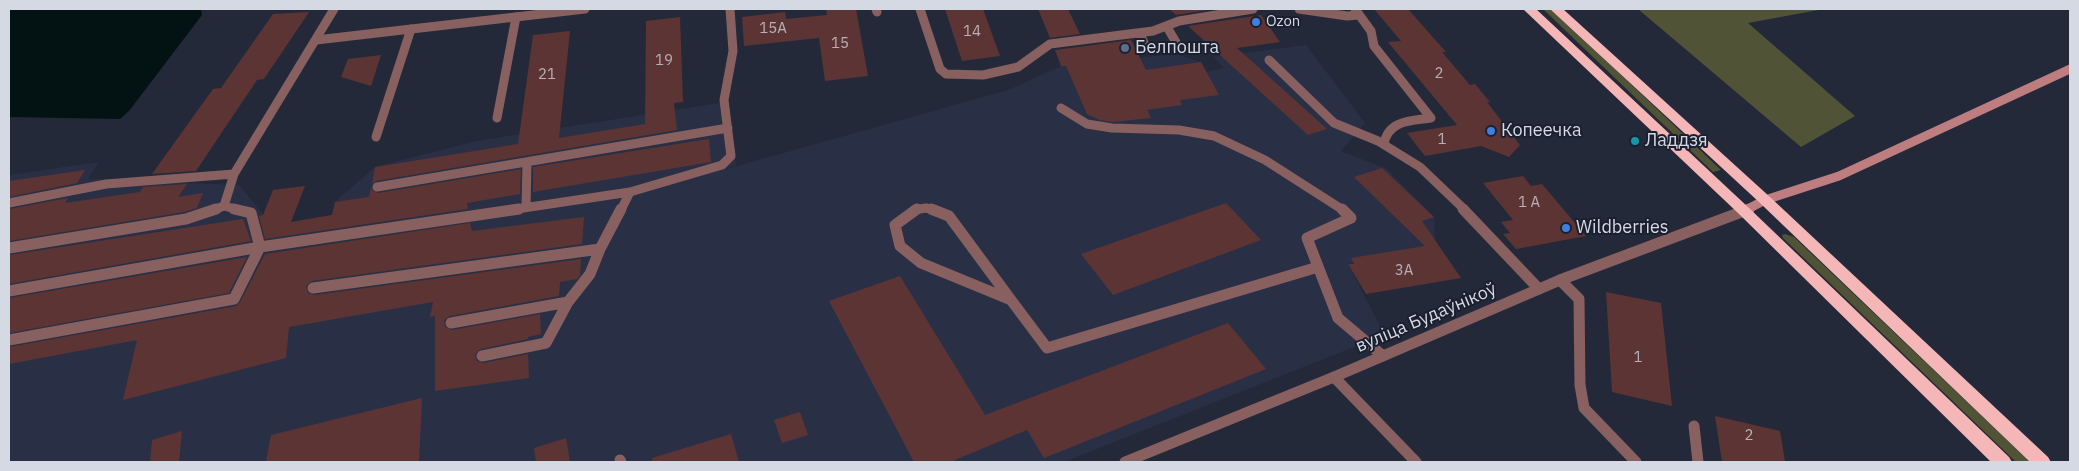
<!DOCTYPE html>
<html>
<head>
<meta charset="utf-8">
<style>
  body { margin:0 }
  #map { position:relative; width:2079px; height:471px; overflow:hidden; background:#242939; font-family:"IBM Plex Sans",sans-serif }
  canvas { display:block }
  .frame { position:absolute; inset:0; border:10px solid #d5d9e3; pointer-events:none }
</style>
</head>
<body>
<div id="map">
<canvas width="2079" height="471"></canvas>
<div class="frame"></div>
</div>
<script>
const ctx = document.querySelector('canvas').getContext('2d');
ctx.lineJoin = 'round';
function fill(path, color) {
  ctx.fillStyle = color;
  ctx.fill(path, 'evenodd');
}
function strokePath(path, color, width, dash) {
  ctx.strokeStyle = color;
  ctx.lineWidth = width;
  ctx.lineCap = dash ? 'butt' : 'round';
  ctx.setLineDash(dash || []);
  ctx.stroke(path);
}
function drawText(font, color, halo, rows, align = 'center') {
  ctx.font = font + ' "IBM Plex Sans",sans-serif';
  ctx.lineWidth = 4;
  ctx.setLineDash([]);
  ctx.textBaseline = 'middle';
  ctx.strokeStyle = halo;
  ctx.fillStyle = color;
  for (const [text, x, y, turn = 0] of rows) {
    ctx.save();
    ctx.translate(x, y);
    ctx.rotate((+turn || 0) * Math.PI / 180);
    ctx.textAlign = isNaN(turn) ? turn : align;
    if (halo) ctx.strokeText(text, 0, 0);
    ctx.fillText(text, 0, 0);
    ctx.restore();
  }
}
fill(new Path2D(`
  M1306,45L1365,123L1341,151L1387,169L1434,217L1435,246L1348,264L1383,332L1364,343L1064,462H9V175L99,162L88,179L239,185L272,225L332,215L335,202L375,167L476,141L726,102L736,165L723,170L1008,90L1061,66L1176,54L1200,62L1206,72L1224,68L1213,57Z`), '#293046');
fill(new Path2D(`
  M1543,9H1552L1721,170L1713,172Z
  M1638,9H1824L1748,23L1855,116L1801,147Z
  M1785,234L1794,237L2030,462H2016L1783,238L1782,235Z`), '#515337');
fill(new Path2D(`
  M9,9H201L202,15L129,111L120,119L9,117Z`), '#031213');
fill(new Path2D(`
  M826,9H856L868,76L825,81L819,38L744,46L742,17L785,12L786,19L827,15Z
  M945,9H983L1000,56L962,61Z
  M1038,9H1068L1080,34L1050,38Z
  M1169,9H1208V10L1176,15Z
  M1374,9H1408L1446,52H1442L1470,85L1475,84L1490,102H1487L1520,145L1509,157L1481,146L1425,156L1407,133L1457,125L1388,42L1401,41Z
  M309,12L264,79L257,80L196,171L152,174L213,89L221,88L273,14Z
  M1261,15L1280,42L1237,48L1327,129L1308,135L1188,26Z
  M680,17L683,102L674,103L677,130L376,181L372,184L375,167L518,144L533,35L570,31L559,138L645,124L646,21Z
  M1131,40L1146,70L1201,62L1219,95L1180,100L1182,105L1147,110L1151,118L1113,122L1100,120L1087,114L1066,66H1061L1055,50Z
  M381,55L371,86L341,77L348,59Z
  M709,139L711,162L533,192V167Z
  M1382,168L1434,217L1422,221L1461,278L1366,294L1348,264H1354L1351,258L1425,246L1354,177Z
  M521,169L520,194L467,203L468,209L265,239L259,216L263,215L273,190L305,186L291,222L332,215L335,202L369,197L371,187L373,191L378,193Z
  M85,170L77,183L9,197V181Z
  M1523,176L1531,186L1542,184L1586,236L1516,249L1503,234L1510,233L1501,222L1513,220L1483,183Z
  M187,184L178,197L203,193L197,208L184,212L9,241V209L68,198L65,203L140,192L143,187Z
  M1226,203L1261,240L1113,295L1081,254Z
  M584,217L582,244L312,281L306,286L308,293L314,295L581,259L580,276L577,279L560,282L559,296L450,316L444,320L445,327L452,330L540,314L541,334L528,337V339L481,349L475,354L477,361L483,363L528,354L529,378L435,391V316L430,317L433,302L289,327L286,358L123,400L137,340L9,364V347L236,306L240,302L265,254L470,223L472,231Z
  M243,219L251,241L9,284V255Z
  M247,257L229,293L9,333V298Z
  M900,276L985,415L1228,323L1266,369L1044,458L1027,430L950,462H914L829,301Z
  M1606,292L1661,303L1672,406L1612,392Z
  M422,398L419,462H266L271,435Z
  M800,412L808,435L782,443L774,420Z
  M1715,416L1780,431L1785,462H1722Z
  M182,431L179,462H150L152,440Z
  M731,434L739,462H652V458Z
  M566,438L570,462H536L534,448Z`), '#5d3434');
strokePath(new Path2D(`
  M876,9L877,12
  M920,9L940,69L946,74L983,75L1018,67L1050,44L1153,31L1179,21L1253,9
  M1299,9L1347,16L1359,15
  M1355,9L1371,31L1374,46L1431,118C1411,121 1388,120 1384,144
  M1167,27L1177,44
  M1139,33L1147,48
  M1269,60L1334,123L1378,141L1420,167L1465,210
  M1061,108L1087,124L1112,128L1179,130L1214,136L1265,160L1343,210
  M497,118L516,17
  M376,137L411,29
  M377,187L728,128
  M9,203L106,184L234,174
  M526,207L527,162
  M213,210L224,206
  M239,210L224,206L234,174L334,9
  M510,210L630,192L722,165L731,156L724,100L733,51L730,9
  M621,210L630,192
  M914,210L926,208L935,210`), '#896060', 9);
strokePath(new Path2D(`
  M917,209L895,225L900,246L921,263L1011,300
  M931,209L949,216L1011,300
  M1342,209L1351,218L1307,238L1338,318L1383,356
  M1463,209L1539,289
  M9,248L186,219L216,209
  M1560,280L1579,299L1580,385L1584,408L1636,462
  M313,288L600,249L621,209
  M9,291L260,247L519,209
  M1011,300L1047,348L1318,267
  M451,323L568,302L590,274L600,249
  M9,340L234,299L260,247L251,213L234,209
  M482,356L546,343L568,302
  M1334,377L1416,462
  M1694,426L1698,462
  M620,460L621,462`), '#896060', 11);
strokePath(new Path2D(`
  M316,40L585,9`), '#896060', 9);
strokePath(new Path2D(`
  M1125,462L1334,377L1560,280L1744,211`), '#896060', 11);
strokePath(new Path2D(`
  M1746,210L1765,200L1839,176L2070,69`), '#be7d7f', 9);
strokePath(new Path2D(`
  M1744,211L1749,209`), '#be7d7f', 11);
fill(new Path2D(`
  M1523,9H1536L1749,208L2009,457L2012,462H1991L1739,214Z
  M1550,9H1563L1770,197L2048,457L2051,462H2030L1760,203Z`), '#f4b6b7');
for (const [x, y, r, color] of [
  [1256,22,5,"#3f7fe0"],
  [1125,48,5,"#5c6f8a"],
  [1491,131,5,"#3f7fe0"],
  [1635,141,5,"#0f9aa8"],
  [1566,228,5,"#3f7fe0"]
]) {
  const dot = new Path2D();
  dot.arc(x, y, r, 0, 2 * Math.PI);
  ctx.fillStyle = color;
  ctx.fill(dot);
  strokePath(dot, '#1a202f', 2);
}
drawText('15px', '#d5d9e3', '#1a202f', [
  ["Ozon",1266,22]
], 'left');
drawText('15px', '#b7b0b7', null, [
  ["15А",773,29],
  ["14",972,32],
  ["15",840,44],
  ["19",664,61],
  ["2",1439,74],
  ["21",547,75],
  ["1",1442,140],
  ["1 А",1529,203],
  ["3А",1404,271],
  ["1",1638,358],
  ["2",1749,436]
]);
drawText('18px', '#d5d9e3', '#1a202f', [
  ["Белпошта",1135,48],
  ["Копеечка",1501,131],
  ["Ладдзя",1645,141],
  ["Wildberries",1576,228]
], 'left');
drawText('18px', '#d5d9e3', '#1a202f', [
  ["вуліца Будаўнікоў",1426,318,-23]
]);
</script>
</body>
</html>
